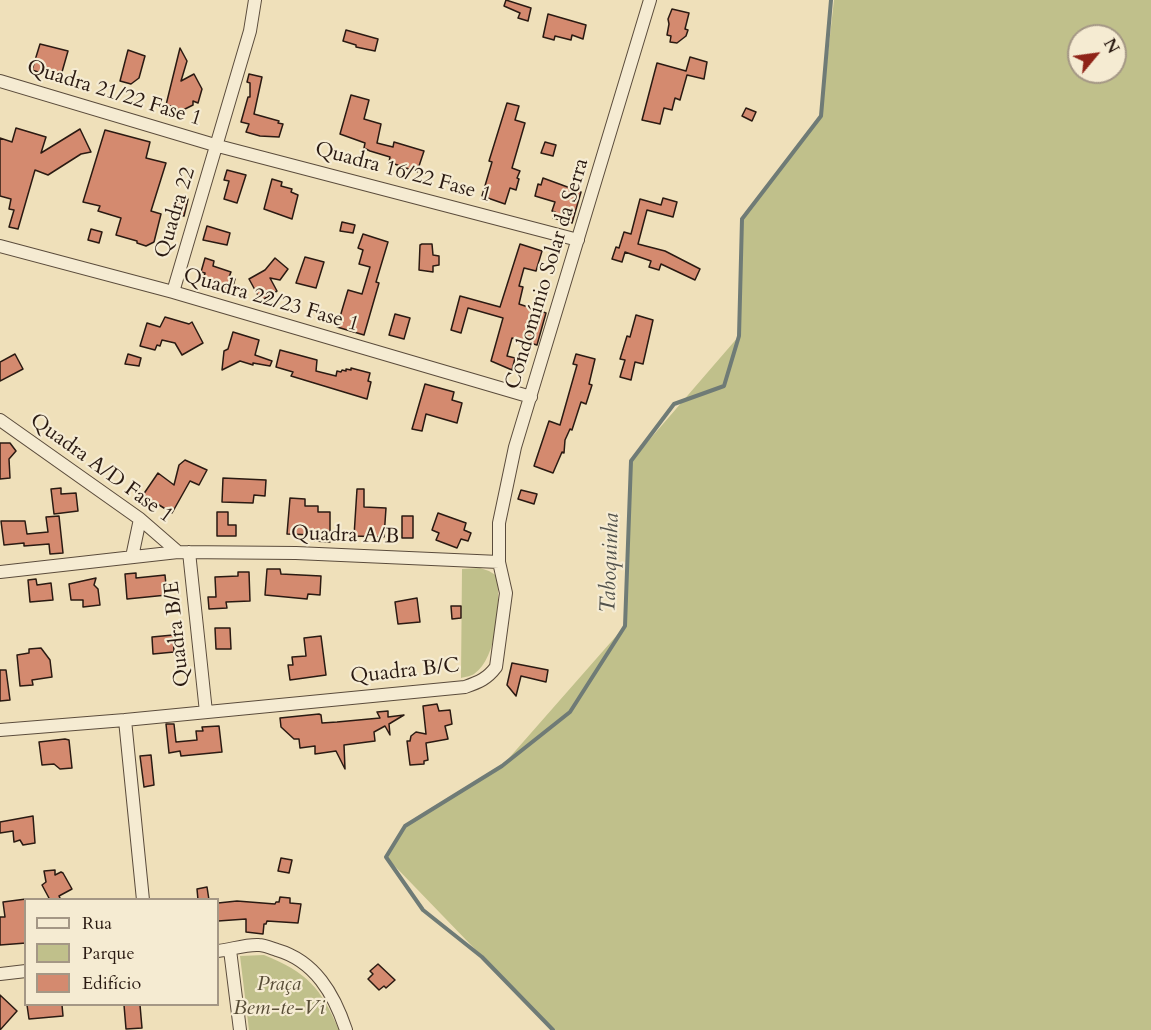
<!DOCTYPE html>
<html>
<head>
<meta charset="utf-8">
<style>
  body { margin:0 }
  #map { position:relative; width:1151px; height:1030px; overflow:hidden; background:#efe0ba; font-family:Cardo,serif }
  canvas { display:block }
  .legend { position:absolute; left:24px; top:898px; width:195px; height:108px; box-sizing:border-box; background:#f5ebd2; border:2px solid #a49785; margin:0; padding:8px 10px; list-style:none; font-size:18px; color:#2a1a12 }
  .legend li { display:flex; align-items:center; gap:12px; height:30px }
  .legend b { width:30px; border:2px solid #a49785 }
  .north { position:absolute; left:1067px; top:24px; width:60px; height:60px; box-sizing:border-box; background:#f5ebd2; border:2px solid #a49785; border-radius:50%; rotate:61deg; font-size:16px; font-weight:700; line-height:24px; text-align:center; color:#2a1a12 }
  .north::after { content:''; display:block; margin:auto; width:21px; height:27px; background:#8f2418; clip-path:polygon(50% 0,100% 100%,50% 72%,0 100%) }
</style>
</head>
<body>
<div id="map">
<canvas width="1151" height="1030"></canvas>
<ul class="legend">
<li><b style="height:8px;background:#f5ebd2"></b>Rua</li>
<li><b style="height:16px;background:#c0c08b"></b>Parque</li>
<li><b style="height:16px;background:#d48a6f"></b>Edifício</li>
</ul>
<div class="north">N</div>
</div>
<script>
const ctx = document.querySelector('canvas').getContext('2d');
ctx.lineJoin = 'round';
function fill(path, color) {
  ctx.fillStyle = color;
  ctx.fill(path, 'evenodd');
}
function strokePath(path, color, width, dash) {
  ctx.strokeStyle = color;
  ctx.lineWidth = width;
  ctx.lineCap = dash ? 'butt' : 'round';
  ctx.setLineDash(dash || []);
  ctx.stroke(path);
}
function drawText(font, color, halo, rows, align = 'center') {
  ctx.font = font + ' Cardo,serif';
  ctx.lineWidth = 4.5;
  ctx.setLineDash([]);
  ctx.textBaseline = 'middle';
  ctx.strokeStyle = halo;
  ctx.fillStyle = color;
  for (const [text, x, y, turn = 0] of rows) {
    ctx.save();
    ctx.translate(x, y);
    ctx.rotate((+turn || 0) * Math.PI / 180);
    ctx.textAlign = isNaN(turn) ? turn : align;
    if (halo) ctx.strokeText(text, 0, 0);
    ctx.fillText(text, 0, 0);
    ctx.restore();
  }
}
fill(new Path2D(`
  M834,0H1151V1030H553L386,857L405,826L502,766L625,626L631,461L739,336L742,219L821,116ZM1079,36H1115V72H1079Z
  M480,568L489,571L497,576C500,602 498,658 474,674C471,676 465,677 461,678L462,569Z
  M264,955C307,972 321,988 339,1030H249L240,956Z`), '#c0c08b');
strokePath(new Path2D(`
  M553,1030L482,957L423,910L386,857L405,826L502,766L570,712L625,626L631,461L674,404L724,386L739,336L742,219L821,116L831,0`), '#6f7b76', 4);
const building = new Path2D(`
  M506,0L531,8L528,21L518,18L520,13L504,6Z
  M672,9L689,13L685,29L688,30L686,36L677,43L670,42L671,36L667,35L669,24L668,19Z
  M548,14L586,25L583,39L572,35L571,40L555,36L554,40L543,37Z
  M346,30L378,39L375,51L356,47V45L343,41Z
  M40,44L68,51L60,79L32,70Z
  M180,48L187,61L181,81L194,74L202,89L198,103L193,101V105L177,113L174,107L166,105Z
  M128,50L145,56L139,78L131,84L120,81Z
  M690,57L707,62L704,79L687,75L680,100L675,98L672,110L664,108L660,124L642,120L657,63L686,71Z
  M249,74L262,77L254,114L279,121L278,123L283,124L279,137L260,136L246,132L249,124L241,122L248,97H250V83L247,82Z
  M351,95L369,100L364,119L381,124L377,143L393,147L394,142L424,151L417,172L389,162L390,157L370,151L364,148L365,143L340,134Z
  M507,103L519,106L515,120L525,123L512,168L520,171L517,178L519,179L516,190L510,188L505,204L482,196L492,162L489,161Z
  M746,108L756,112L752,121L742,116Z
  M16,128L46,137L41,153L80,129L91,152L81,154L48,175L35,170L18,229L9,227L14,210L9,209L11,199L0,196V138L12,142Z
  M105,130L150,142L146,158L166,163L151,211L161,214L154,242L146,246L137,243V241L116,235L121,218L98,211L100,206L83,202Z
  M545,142L556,145L553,156L541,153Z
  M227,170L246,175L237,203L224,199L229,181L224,180Z
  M543,178L581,192L572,223L553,218L555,212L552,211L555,202L535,196L538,184L541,185Z
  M272,179L282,182L281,186L292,189L291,192L298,195L292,219L264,209Z
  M177,196L188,199L184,216L173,213Z
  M663,198L677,202L673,217L647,210L638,244L665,251L700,269L695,280L661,264L659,270L649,267L651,261L625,252L622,262L612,259L616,247L619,248L624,232L631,234L640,199L661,205Z
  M342,222L355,225L353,233L340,231Z
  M207,226L230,233L227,245L203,240Z
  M91,229L102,232L99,243L88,240Z
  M363,234L388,242L376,282L379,283L364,335L337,327L348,290L362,294L370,267L359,264L363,250L358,248Z
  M422,244H432L433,255L439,256V265L433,266V272L419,270L420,245Z
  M520,244L542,251L536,271L524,268L519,286L523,287L519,304L546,313L537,345L512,338L507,356L515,358L512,370L491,361L503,318L468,308L461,333L451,330L460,296L500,307Z
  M305,257L324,262L316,288L296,283Z
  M205,258L214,261L213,266L231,272L229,277L235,279L231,293L220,290L221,286L208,283L209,279L204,277L205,273L201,272Z
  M275,258L288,269L280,280L270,278L277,291L261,301L249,279L265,270Z
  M395,314L410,318L404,339L389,335Z
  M636,315L653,320L643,364L635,362L631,380L620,377L625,360L620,359L627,336L630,337Z
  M165,317L189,324L192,322L203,343L182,355L175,343L162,340L160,346L157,345L155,350L140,346L147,323L160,327Z
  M233,332L259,340L255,355L272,361L270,366L253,363V365L240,361L222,370L224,351L228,349Z
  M280,350L317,360L316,371L336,376L337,371L341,372L342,370L346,371V369L351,370V368L370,373L368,381L371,382L367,399L291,376L293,372L276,367Z
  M15,354L23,369L0,381V362Z
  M128,354L141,358L139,366L125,364Z
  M576,354L595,359L589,384L592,385L586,404L581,402L572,430L570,429L565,440L564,453L562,452L553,473L534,466L549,421L560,425L577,365L573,364Z
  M425,384L454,392L452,400L462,403L457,423L426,414L422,431L412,429Z
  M0,443H10L16,451L9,459L10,478L0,479Z
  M185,460L207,470L199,485L190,481L172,513L143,495L158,473L174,485L179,465Z
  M223,478L266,480L265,496L254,495L253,503L222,502Z
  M61,488V494L76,493L78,511L54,514L51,489Z
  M357,489H364V507L386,508L384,537L354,536Z
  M521,490L537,494L534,504L518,499Z
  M290,498L305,499V506H318V512H330V542L315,541V535L287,534Z
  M217,512H228V525H236V536H217Z
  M438,513L466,523L464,530L471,533L468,541L461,539L457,548L436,540L439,533L432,530Z
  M59,516L63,553L50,554L49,544L24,546V543L4,545L1,521H25L27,534L48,532L46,517Z
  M402,516H413V538H402Z
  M267,569H280L281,574L321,576L320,595L308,594L307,599L265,595Z
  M238,572H249L250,601L226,602L227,608L209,609L208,597H216L215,577L238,576Z
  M136,573V578L165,575L167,595L127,599L125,574Z
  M96,578L94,585L98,589L100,605L83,607V600H71L69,584Z
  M36,579L37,585L51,583L53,600L30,602L28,580Z
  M417,598L420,622L398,624L395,602Z
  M451,606H461V618L452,619Z
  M215,628H230L231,649H216Z
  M173,635L174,652L153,654L152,637Z
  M321,636L326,675L290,680L288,665H293L292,657L306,656L304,638Z
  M41,648L50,660L52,677L32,680L33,685L20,686L17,655L29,653V649Z
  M512,663L548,670L546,682L521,676L516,696L507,685Z
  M0,670H6L10,700L0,701Z
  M437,704L439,711L450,710L452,724L445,726L448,739L426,743L428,760L424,761V764L410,765L407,741H410L411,736L416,732L426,734L423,706Z
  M388,711V717L404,715L389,724L390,735L385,726L374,732L375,741L344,745L345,769L336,751L315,754V746L300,748L299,739H294L281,727L280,718L319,714L321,715L322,723L337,722L380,718L377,712Z
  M166,724H174L176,742L197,740L196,731H203L202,727L219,726L222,752L181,756L180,751L169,753Z
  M65,739L69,740L72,768L60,769L54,764L42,765L39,742Z
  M151,755L154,785L144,787L140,756Z
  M33,816L35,843L23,845L20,840L14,842L13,831L0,833V822Z
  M281,858L292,860L289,873L278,871Z
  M55,870V875L61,872L63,873L72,889L59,896L61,900H50L42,885L46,882L44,871Z
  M207,887L209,900H198L197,889Z
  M280,897L290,898V903L301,904L298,923L267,921L266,924H264L263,934L246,932V919L218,921V903L237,901L275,904L276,902H279Z
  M26,899V943L0,945V917H5L3,902Z
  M378,964L395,980L386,988L384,986L379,990L368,979L373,974L370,971Z
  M0,995L17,1011L0,1030Z
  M27,1005H62L63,1016L29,1019Z
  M124,1005H140L142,1028L126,1029Z`);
fill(building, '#d48a6f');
strokePath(building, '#2a1a12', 1.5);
const minor = new Path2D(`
  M0,81L218,146L578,240
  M0,246L173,292L531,397
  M173,292L250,31L255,0
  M0,420L140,519L178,552
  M189,552L206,712
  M132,557L140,519
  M0,572L178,552L296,553L499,562
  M125,720L143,900
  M0,730L125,720L465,687C479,682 487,679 496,667L506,593L499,562V523L515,447L650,0
  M230,950L240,1030
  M218,951C230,950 246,944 259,945C264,945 271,948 277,950C315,961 334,994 346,1030
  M0,974L26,971`);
strokePath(minor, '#5b4c3c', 14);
strokePath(minor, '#f5ebd2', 12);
drawText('21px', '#2a1a12', '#f5ebd2', [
  ["Quadra 21/22 Fase 1",114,94,17],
  ["Quadra 16/22 Fase 1",403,173,15],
  ["Quadra 22",176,213,-73],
  ["Condomínio Solar da Serra",548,274,-73],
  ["Quadra 22/23 Fase 1",271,301,16],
  ["Quadra A/D Fase 1",101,469,36],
  ["Quadra A/B",345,536,2],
  ["Quadra B/E",178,634,-96],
  ["Quadra B/C",405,672,-6]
]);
drawText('italic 21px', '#574c36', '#f5ebd2', [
  ["Praça",279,985],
  ["Bem-te-Vi",279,1009]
]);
drawText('italic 22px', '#52524c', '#f5ebd2', [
  ["Taboquinha",611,563,-88]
]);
</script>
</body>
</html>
